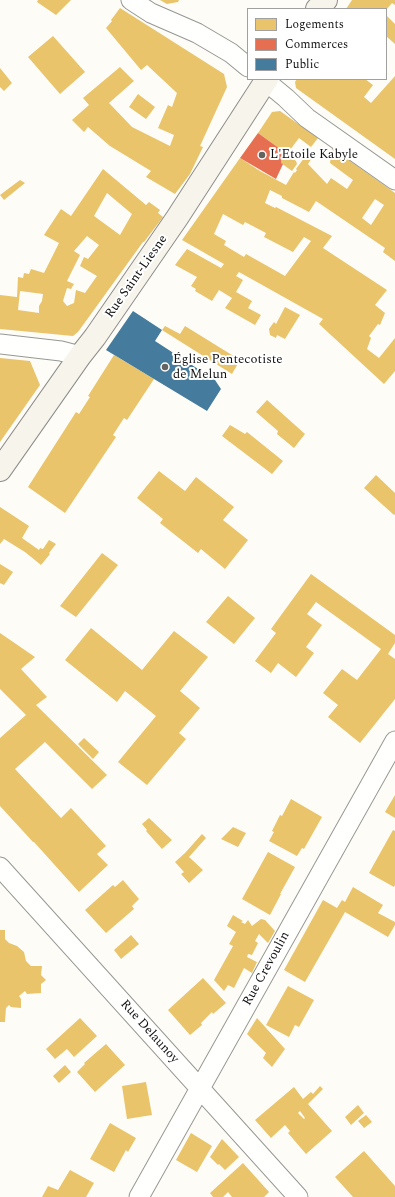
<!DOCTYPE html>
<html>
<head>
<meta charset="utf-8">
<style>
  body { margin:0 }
  #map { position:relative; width:395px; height:1197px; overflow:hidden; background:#fdfcf7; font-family:Spectral,serif }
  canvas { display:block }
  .legend { position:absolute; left:247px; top:8px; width:140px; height:72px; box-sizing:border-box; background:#fff; border:1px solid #a0a0a0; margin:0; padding:5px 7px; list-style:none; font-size:12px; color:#111 }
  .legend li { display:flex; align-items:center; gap:8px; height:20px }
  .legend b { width:20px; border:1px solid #a0a0a0 }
</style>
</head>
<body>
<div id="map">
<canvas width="395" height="1197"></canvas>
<ul class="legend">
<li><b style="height:11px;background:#e9c46a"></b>Logements</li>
<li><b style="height:11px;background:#e76f51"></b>Commerces</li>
<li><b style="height:11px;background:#457b9d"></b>Public</li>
</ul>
</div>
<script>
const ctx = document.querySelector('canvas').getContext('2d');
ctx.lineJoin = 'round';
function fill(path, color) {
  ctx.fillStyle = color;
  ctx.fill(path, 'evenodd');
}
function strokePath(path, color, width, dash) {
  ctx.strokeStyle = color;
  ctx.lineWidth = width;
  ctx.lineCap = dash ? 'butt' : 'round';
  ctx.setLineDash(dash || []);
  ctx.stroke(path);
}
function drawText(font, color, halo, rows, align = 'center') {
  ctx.font = font + ' Spectral,serif';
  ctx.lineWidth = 4;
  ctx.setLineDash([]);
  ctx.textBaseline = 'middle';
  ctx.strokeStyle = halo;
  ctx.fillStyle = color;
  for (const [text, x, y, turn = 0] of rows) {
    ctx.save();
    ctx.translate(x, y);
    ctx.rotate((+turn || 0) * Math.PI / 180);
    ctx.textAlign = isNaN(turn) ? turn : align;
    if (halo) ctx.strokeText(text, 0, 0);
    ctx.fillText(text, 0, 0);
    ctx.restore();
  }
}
fill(new Path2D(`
  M38,0H71L56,15L37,2Z
  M160,0H179L178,2L167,4Z
  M352,0H395V5L392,3L386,10V9H346Z
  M120,8L224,74L227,87L200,146L203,147L190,174L175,194L146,177L151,171L110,146L88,127L84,132L72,120L89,105L83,98L120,67L134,81L109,103L132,127L170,146L174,135L158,128L168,105L172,107L177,93L147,65L141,70L106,28L112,21L111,20Z
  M386,15L395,24V44L386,36Z
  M53,36L85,72L60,94L28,57Z
  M0,68L12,83L4,91L0,87Z
  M395,76V159L296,88L295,82L297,79H365L373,85L364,97L371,103Z
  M138,94L155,107L146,119L129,107Z
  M280,111L318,138L311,147L299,138L287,154L296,161L297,164L292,171L281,163L283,151L258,133L272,112Z
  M332,148L395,193V261L383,252L385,248L316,201L309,212L282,198V196L270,190L265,203L275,208L276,207L332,236L323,248L387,290L375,305L385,313L380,325L378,324L369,336L371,338L367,349L379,358L395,338V371L384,384L319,324L323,319L239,272L236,276L243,280L236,292L252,301L248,308L261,315L255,325L225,308L232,298L219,290L212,301L195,291L196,289L191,286L197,277L175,265L187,249L221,268L224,264L182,240L240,158L260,171L286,185L294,172L295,173L297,170L296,169L307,154L312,158L308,164L327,184L331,178L347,189L353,180L330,163ZM375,199L384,205L371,225L362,218ZM223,214L243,225L245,222L266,233L264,237L293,252L304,237L311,241L285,276L246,254L244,257L224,245L226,241L214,234Z
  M103,169L146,205L149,202L160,210L158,213L163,217L144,242H143L78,332L73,336L0,329V295L17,297L18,277L23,278L24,273L29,274L31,269L44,273L59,243L44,235L61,209L71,216ZM107,193L132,214L120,235L94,216ZM87,236L99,245L88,259L84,257L80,266L97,276L85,293L76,290L74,303L67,306L63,301L67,288L71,289L74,284L67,281L80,255L74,251ZM20,291L43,294L42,301L39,306V313L18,310Z
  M20,180L25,183L4,200L0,195Z
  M285,307L300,315L285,339L277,335L276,338L270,335L269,329L274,322L276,324Z
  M165,326L180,334L185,326L240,360L232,374L162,330Z
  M114,355L154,379L127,420L124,418L113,435L116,437L65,513L28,487L76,412L79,414L90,397L88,396Z
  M0,358L30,361L40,385L0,442Z
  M267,400L305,434L294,448L277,434L278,431L256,412Z
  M230,425L245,434L247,432L283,461L272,474L222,436Z
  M159,471L185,491L196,477L234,507L223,520L248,540L225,569L201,549L198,553L160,523L163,519L137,498Z
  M376,475L395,493V514L394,515L364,488Z
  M0,507L29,526L22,538L39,550L40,548L43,549L49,540L56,544L49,553L50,554L41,565L25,552L4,539L0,544Z
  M102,553L118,565L76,617L60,606Z
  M0,564L13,572L4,585L0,583Z
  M311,574L395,635V643L388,654L395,659V699L360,743L328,717L338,705L323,693L342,669L357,680L381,649L316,602L307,614L322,625L306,647L314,653L296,677L278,663L271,673L255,661L276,633L271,629Z
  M228,596L255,618L234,644L206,622Z
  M91,628L142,670L174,631L208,657L180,691L200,708L179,733L186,739L147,785L118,762L156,716L125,691L117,702L65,660Z
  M0,633L35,657L21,669L47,697L36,705L107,775L92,789L45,742L15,769L61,818L71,808L106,846L97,854L108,865L79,892L34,842H33L0,806V738L26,715L0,689Z
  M84,738L99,752L93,759L78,744Z
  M395,795V818L385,812Z
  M291,799L322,817L304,849L302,848L297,856L269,841L274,832L272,831L280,815L282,816Z
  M149,818L172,840L162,849L146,831L147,830L142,824Z
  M233,827L246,833L238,847L221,839Z
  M393,830L395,831V885L394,887L369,873Z
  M202,834L206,838L189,857L203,870L189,883L181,874L184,872L175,862L185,853Z
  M268,852L295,867L280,894H281L270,915L242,899Z
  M123,880L139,899L132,906L134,909L106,933L85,910L113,885L115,887Z
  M353,887L383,905L378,913L395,922V925L388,937L345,912L305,982L284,970L323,900L337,908L342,900L345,902Z
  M233,915L243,921L241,922L245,924L248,920L252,926L261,919L265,920L275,931L268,943L259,934L255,941L258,943L252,955L248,954L247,957L257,962L252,973L244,968L234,988L228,985L224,991L214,980L233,946L229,944L236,932L227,926Z
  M0,930H5V939L9,943L17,946L24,952L26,961L31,966H42L41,975L46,980L41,984V993L27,994L25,991L19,996L21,999V1008L11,1007L9,1005L6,1008L5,1022H0Z
  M131,935L139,944L121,959L114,950Z
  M203,978L226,1003L213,1014L212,1012L201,1023L202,1025L190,1035L168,1010Z
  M288,986L314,1000L299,1027L295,1025L289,1037L266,1025Z
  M80,1018L97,1036L74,1057L67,1049L55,1059L46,1049Z
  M257,1018L285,1049L272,1067L263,1058L266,1053L247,1034Z
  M106,1044L125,1065L95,1092L77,1072L85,1064L84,1063Z
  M65,1065L71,1072L59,1083L53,1076Z
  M146,1082L152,1115L127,1119L122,1086Z
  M320,1086L323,1089L308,1104L332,1131L306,1154L288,1133L290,1131L285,1125L271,1138L255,1120L294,1087L303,1099L311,1092L313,1094ZM300,1111L305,1118L304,1119L298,1113Z
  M358,1105L364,1113L351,1125L345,1117Z
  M366,1115L372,1122L364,1128L358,1121Z
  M110,1123L136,1138L128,1152L126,1150L114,1172L90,1159Z
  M191,1133L212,1146L197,1172L176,1160Z
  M222,1139L239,1157L225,1170L219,1164L218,1165L210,1157Z
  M364,1151L395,1186V1197H353L335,1177Z
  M243,1163L269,1192L264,1197H232L228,1192L223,1197H213L210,1193Z
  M70,1170L94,1183L86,1197H42L48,1186L58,1190Z`), '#e9c46a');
fill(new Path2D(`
  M258,133L283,151L281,163L283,164L276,179L240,158Z`), '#e76f51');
fill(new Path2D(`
  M133,311L162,330L155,341L215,380L221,389L207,411L106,350Z`), '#457b9d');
const minor = new Path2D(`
  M131,0L151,13L197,33L231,53L248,67
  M263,79L286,98L307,118L395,180
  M0,344L61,351L80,356
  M0,867L298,1197
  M139,1197L395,741`);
const secondary = new Path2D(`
  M317,9L326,0
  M0,470L80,356L95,337L177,218L267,79`);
strokePath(minor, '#979795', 21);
strokePath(secondary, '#8e8d8b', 24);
strokePath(minor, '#fffffe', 19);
strokePath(secondary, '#f6f4eb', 22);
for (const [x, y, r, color] of [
  [262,155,4,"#646362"],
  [165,367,4,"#646362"]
]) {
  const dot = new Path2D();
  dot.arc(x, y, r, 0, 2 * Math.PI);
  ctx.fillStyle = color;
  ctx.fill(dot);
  strokePath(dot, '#fff', 1.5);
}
drawText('13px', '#111', '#fff', [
  ["L'Etoile Kabyle",270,155],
  ["Église Pentecotiste",173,360],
  ["de Melun",173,375]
], 'left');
drawText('13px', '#111', '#fff', [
  ["Rue Saint-Liesne",137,277,-55],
  ["Rue Crevoulin",267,969,-61],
  ["Rue Delaunoy",149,1032,48]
]);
</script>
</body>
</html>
